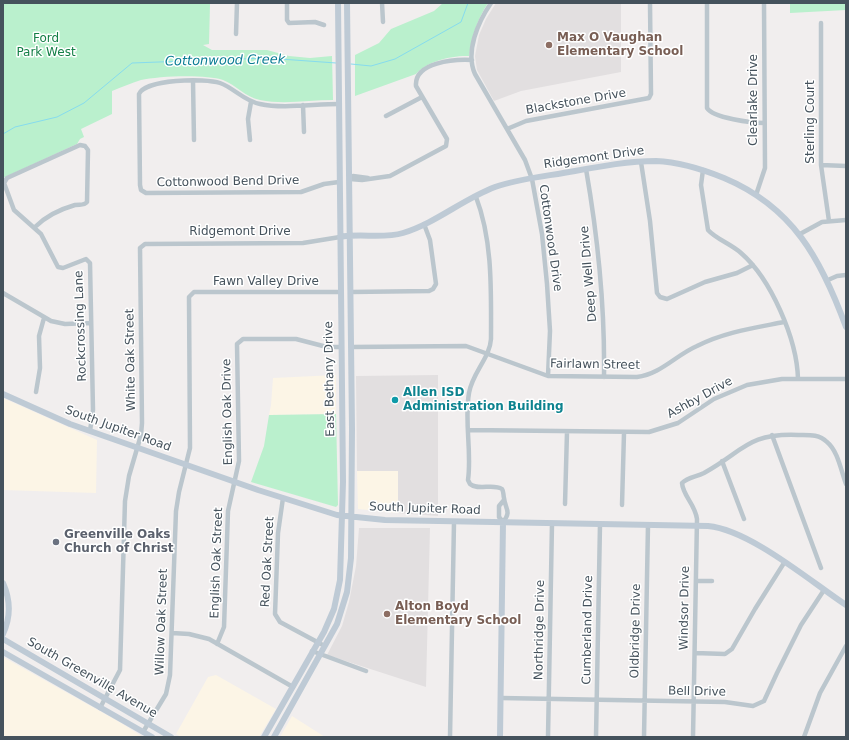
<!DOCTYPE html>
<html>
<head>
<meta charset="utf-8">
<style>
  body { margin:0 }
  #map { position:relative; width:849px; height:740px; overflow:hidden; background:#f1eeee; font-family:"DejaVu Sans",sans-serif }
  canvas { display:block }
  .frame { position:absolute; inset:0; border:4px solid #45525c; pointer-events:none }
</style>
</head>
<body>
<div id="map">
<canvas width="849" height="740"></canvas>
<div class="frame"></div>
</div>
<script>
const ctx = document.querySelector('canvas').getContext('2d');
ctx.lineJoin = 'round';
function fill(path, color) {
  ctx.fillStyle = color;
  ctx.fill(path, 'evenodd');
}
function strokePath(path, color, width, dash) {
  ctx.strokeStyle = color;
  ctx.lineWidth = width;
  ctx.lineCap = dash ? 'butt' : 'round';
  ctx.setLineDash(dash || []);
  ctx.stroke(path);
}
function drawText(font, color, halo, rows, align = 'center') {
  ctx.font = font + ' "DejaVu Sans",sans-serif';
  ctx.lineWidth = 3;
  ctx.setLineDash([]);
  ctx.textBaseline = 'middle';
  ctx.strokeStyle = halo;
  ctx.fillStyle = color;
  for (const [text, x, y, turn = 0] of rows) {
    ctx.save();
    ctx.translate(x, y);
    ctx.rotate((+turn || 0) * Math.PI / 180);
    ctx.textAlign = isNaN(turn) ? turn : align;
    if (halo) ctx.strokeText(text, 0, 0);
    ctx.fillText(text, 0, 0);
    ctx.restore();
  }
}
fill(new Path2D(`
  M336,375V414L269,415L271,405L273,378Z
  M3,398L97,440L96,493L3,490Z
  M357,471H398V513L358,509Z
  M3,657L121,723L143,737H3Z
  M216,675L276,709L259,737H181L176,734L208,677Z
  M292,716L325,737H280Z`), '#fcf5e6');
fill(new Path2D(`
  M496,3H621V72L521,91L494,101L477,70L475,56L479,35L486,19Z
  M438,375V516L398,513V471H357L356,376Z
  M359,528H430L426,687L327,655L342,626L349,602L356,566Z`), '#e2dfe0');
fill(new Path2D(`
  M3,3H208L210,4L209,44L203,45L212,50H267L289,56L310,58L332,56L333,100C310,100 283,105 260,100C245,97 236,85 223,80C206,74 158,76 141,80C131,83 122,87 112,91V114L81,129L84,137L80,139L77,144L3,178Z
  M443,3H488C477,20 472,36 469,56C453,55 427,61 416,74L355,96V55L379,43L391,29L434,11Z
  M790,3H846V10L790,13Z
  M336,414L338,505L336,507L251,482L264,446L269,415Z`), '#baf0cd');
strokePath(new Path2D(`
  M351,64L371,66L395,59L461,22L468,3
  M3,134L15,127L57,117L84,103L132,63L266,58L336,63`), '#86dcee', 1);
strokePath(new Path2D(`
  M287,3V20L289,23L315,22L324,25
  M382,3L383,22
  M491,3C478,22 465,52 475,74L525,160L532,179L542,234L547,284L550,331L548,376
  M707,3V108C713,118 752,123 764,123
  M821,23V165L829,221
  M236,34L237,3
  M193,81L194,140
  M339,104C314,104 283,109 260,104C244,101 234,88 220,83C205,78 145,79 139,94L140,185L141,190L146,193L301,192L324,184L339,182
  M303,105L304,132
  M386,116L422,97
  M507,129L526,121L649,98L651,94L650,3
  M250,140L248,119L251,102
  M641,162L650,221L657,293L660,297L667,299L705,282L737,273L753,265
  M821,165L846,166
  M586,169C598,238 605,307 604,377
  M703,170L701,185L708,230C716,239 731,244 741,253C771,279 797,339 798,379
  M368,178L353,176L350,179L362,180L390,176L446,146L447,139L416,86C414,62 455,59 472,60
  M756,195L765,168L764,3
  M476,197C493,241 491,292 491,339C490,358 472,373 469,393C464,421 472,451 468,480L470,484C478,491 493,483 502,489C504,492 503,494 504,498C505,509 512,511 503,522L499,517V506L504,500
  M35,227C45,217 61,209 75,205C80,204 84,206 87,202L88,150L85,146L80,145L7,178L4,183L14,210L41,234L58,267L63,268L86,259L90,263L93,410L90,431
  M800,234L822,222L846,220
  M828,280L837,276L846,275
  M351,292L429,291L433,289L436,284L430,240L424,224
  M3,293L51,321L65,324L91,323
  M351,347L466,346L548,376L637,377C661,374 676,355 697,346C725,332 754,328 784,322
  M36,392L40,368L39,336L44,318
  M468,430L649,432L678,423L714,399L747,385L782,379H846
  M772,435L821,568
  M722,461L744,519
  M283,498L278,533L275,614L280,622L321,644
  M565,504L567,432
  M622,505L624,433
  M696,581H712
  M172,633L189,634L209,639L293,687
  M217,644L224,627L228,511L239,461L237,344L243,339H296L327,347H341
  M312,651L366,671
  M695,653L725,654L732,649L755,609L784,563
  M501,698L725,702L753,706L764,701L777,673L801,625L824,590
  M100,708L120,670L125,501L129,476L141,435L142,423L140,248L145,244L303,243L340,237
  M143,732L166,694L170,675L176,511L179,492L190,448L189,297L194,292H340
  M450,737L454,522
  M548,737L552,523
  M596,737L600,524
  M644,737L648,525
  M693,737L697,519C695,504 683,496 682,483C688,477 696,477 704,473C744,451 747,433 798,435C809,435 819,434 827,442C838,451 841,471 846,484
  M804,737L820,693L846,646`), '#bbc6cd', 4.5);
strokePath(new Path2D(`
  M340,237C360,233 383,239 403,233C436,223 463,199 495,187C520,178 549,176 575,171C602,166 629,161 656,161C679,162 702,169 724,178C793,207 821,259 846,327
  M3,394L70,424L258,490L337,515L385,520L708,526C750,530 810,581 846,605
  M3,583C11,601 11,617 3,634
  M3,639L171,737
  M3,652L152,737
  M264,737L324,632L334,609L340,580L343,482L338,3
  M274,737L337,624L347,592L351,558L352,429L347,3
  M500,737L503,522`), '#becad5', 6);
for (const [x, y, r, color] of [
  [549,45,4,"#8d6e63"],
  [395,400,4,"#0f9aa8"],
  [56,542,4,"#6b7280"],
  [387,614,4,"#8d6e63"]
]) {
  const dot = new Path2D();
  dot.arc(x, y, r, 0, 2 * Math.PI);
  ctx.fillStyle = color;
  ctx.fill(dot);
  strokePath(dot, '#fff', 1.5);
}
drawText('bold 12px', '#785e54', '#fff', [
  ["Max O Vaughan",557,38],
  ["Elementary School",557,52],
  ["Alton Boyd",395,607],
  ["Elementary School",395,621]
], 'left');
drawText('12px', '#147f46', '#fff', [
  ["Ford",46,39],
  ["Park West",46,53]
]);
drawText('12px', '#45525c', '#fff', [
  ["Clearlake Drive",754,100,-90],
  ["Blackstone Drive",576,102,-10],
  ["Sterling Court",811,122,-90],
  ["Ridgemont Drive",594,158,-8],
  ["Cottonwood Bend Drive",228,182,-1],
  ["Ridgemont Drive",240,232],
  ["Cottonwood Drive",550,238,82],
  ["Deep Well Drive",589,274,-95],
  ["Fawn Valley Drive",266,282],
  ["Rockcrossing Lane",81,326,-92],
  ["White Oak Street",131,360,-91],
  ["Fairlawn Street",595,365,1],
  ["East Bethany Drive",330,379,-91],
  ["Ashby Drive",700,398,-29],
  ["English Oak Drive",228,412,-91],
  ["South Jupiter Road",118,429,20],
  ["South Jupiter Road",425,509,2],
  ["Red Oak Street",268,562,-87],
  ["English Oak Street",217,563,-88],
  ["Windsor Drive",685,608,-89],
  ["Willow Oak Street",162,622,-88],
  ["Northridge Drive",540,630,-89],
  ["Cumberland Drive",588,630,-89],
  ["Oldbridge Drive",636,631,-89],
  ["South Greenville Avenue",92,678,30],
  ["Bell Drive",697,692,1]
]);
drawText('bold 12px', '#0d838f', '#fff', [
  ["Allen ISD",403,393],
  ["Administration Building",403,407]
], 'left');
drawText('bold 12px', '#5b616d', '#fff', [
  ["Greenville Oaks",64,535],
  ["Church of Christ",64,549]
], 'left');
drawText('italic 13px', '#0a7c94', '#fff', [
  ["Cottonwood Creek",225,61,-1]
]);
</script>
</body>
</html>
